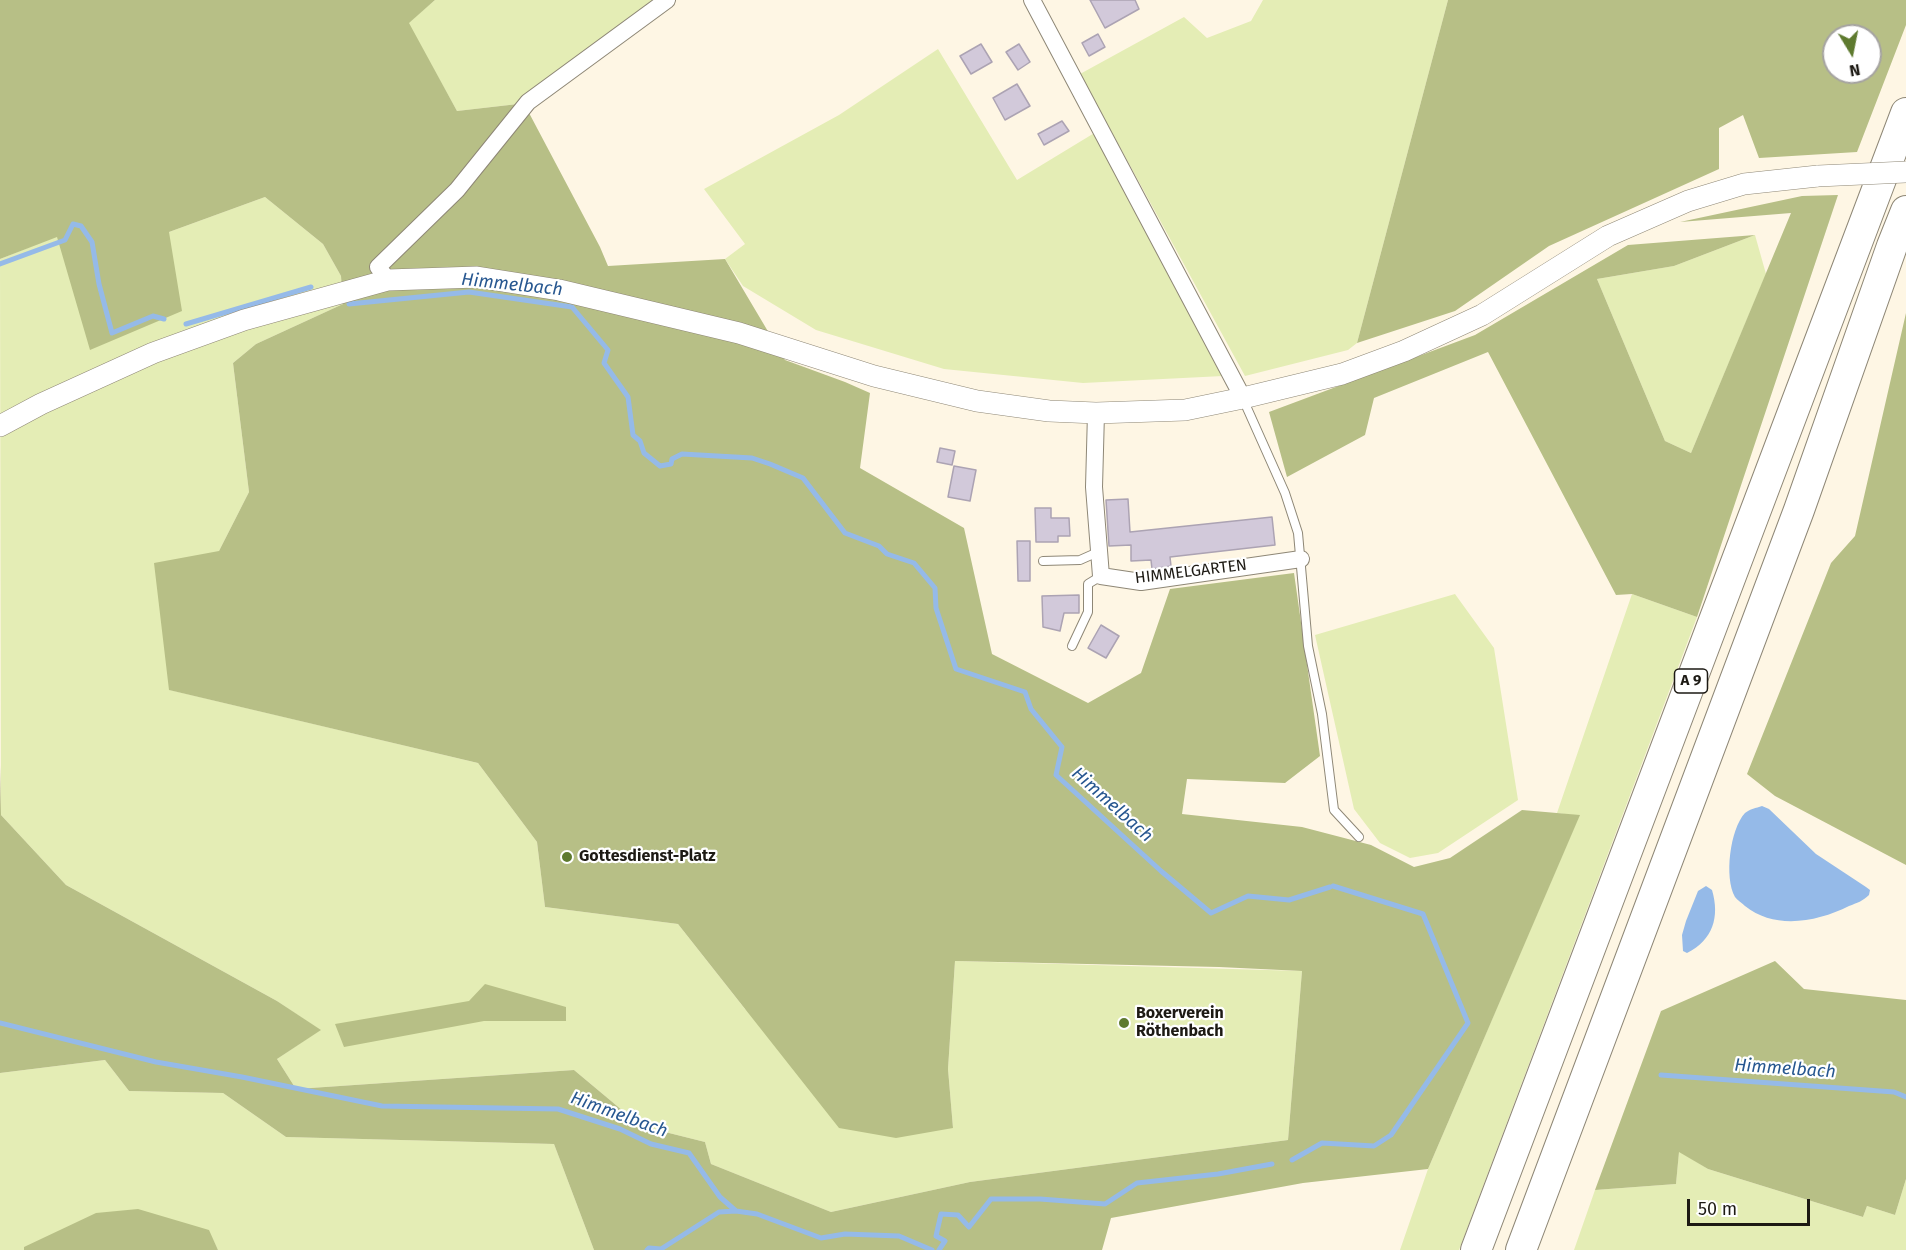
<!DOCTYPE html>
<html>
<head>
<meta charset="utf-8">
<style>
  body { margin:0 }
  #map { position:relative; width:1906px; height:1250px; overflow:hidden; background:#fef6e4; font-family:"Fira Sans",sans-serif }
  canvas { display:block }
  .north { position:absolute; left:1822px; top:24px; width:60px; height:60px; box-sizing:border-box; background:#fff; border:2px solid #a5a3a1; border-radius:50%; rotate:170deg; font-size:16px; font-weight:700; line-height:24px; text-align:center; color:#1d1a14 }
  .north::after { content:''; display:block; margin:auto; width:21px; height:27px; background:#5e7a2f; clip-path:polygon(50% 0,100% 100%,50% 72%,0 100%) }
  .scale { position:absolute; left:1687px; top:1199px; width:123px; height:27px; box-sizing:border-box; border:3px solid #1d1a14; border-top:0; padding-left:8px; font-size:18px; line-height:21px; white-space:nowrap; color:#1d1a14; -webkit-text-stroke:4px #fff; paint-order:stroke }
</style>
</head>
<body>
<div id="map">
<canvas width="1906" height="1250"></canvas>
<div class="north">N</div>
<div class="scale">50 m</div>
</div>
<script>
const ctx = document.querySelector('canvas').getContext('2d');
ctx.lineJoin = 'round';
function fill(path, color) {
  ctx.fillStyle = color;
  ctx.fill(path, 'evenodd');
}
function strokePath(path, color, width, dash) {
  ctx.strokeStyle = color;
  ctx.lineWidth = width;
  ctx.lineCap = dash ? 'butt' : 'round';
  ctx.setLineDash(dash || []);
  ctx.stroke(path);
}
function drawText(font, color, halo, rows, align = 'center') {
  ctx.font = font + ' "Fira Sans",sans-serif';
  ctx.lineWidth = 4.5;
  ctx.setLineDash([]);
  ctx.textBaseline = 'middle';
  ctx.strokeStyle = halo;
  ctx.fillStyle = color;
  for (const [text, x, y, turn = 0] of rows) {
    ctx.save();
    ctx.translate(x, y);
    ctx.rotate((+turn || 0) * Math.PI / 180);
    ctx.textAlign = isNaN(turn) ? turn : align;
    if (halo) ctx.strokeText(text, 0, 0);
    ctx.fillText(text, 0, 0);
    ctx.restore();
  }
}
fill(new Path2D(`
  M435,0H657L518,104L457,111L408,23Z
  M1263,0H1448L1357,343L1348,350L1245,376L1080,74L1184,17L1207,38L1251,21Z
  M938,49L1017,180L1096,132L1223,376L1083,383L944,369L816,330L743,286L725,259L745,244L704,189L839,115Z
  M265,197L323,244L341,276L343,304L256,344L233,363L249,492L219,551L170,690L478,763L537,842L545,907L678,924L745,1009L953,1128L948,1069L955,961L1302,971L1288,1140L970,1182L831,1212L711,1164L705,1142L641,1126L574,1070L296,1089L277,1059L320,1030L277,1001L66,885L1,815L0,259L57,236L169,232Z
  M1755,235L1766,274L1691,453L1665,441L1597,279L1674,266Z
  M1455,594L1494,648L1518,800L1438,853L1410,858L1380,843L1354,809L1315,635Z
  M1632,594L1697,617L1459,1250H1400L1428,1169L1579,816L1557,813Z
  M105,1060L129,1091L223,1093L286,1137L554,1144L594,1250H218L208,1230L24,1247V1250H0V1073Z
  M1679,1151L1708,1169L1863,1217L1867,1206L1895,1215L1906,1179V1250H1574L1595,1190L1676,1184Z`), '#e4edb5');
fill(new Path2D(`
  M0,0H435L409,23L457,111L518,104L528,111L600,247L608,266L725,259L785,360L845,382L870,393L860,468L964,528L992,654L1088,703L1141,673L1170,589L1294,573L1320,756L1285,783L1187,779L1182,814L1302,827L1371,845L1414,867L1450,858L1522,810L1580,815L1428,1169L1303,1183L1111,1218L1102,1250H594L554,1144L286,1137L223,1093L129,1091L105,1060L0,1073V765L1,815L66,885L277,1001L321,1030L277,1059L296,1089L574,1070L641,1126L705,1142L711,1164L831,1212L970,1182L1288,1140L1302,971L1219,967L955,961L948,1069L953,1128L896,1138L839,1128L678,924L545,907L537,842L478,763L169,690L154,563L219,551L249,492L233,363L256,344L343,304L341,276L323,244L265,197L169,232L182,311L90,350L57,237L0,259Z
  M1448,0H1906V25L1857,152L1759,158L1743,115L1719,128V169L1549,246L1455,311L1357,343ZM1834,36H1870V72H1834Z
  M1838,195L1697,617L1632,594L1616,595L1488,352L1374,398L1365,435L1287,477L1269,412L1475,335L1628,245L1755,235L1674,266L1597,279L1665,441L1691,453L1791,213L1680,222L1802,196Z
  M1906,313V865L1775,796L1747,774L1831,563L1855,536Z
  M1775,961L1804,989L1906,1000V1179L1895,1215L1867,1206L1863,1217L1708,1169L1679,1152L1676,1184L1595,1190L1661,1011Z
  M485,984L566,1007V1021H484L344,1047L335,1024L469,1001Z
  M138,1209L209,1230L218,1250H24V1247L96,1213Z`), '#b7bf86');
fill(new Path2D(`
  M1762,806L1769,809L1816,854L1866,887L1870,890L1869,895C1863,901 1857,903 1849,906C1817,922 1775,930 1745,906C1742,903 1737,900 1735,897C1724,878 1730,829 1745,813C1750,809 1756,808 1762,806Z
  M1706,886L1712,890C1720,917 1713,940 1687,953L1683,951L1682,935L1686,921L1698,891Z`), '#95bae8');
strokePath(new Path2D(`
  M0,264L65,240L73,224L81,226L92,242L99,284L112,333L153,316L164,319
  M349,304L469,292L572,307L608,350L604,363L628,397L633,435L640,441L644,453L660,466L671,464L672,459L682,454L752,458L770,464L803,478L845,533L879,546L887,554L914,563L935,588L936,608L956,669L1025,692L1031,709L1062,747L1056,775L1161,871L1211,913L1248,896L1289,900L1330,887
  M186,324L311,287
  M0,1023L156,1062L242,1077L382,1106L558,1109L620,1129L651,1144L689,1153L720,1197L736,1211L757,1214L821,1238L845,1234L899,1236L932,1250
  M1661,1075L1894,1092L1906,1097
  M1292,1160L1322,1143L1374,1146L1391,1135L1468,1023L1423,914L1333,886
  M647,1250L649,1248L661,1249L719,1212L736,1211
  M939,1250L945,1241L936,1236L941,1214L958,1215L969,1227L991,1199H1040L1105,1204L1137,1183L1218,1174L1272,1164`), '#95bae8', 5);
const building = new Path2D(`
  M1090,0H1135L1139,9L1105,28Z
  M1098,34L1105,47L1089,56L1082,43Z
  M981,44L992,62L971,74L960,56Z
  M1019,44L1030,62L1018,70L1006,52Z
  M1017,84L1030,106L1005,120L993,98Z
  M1062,121L1069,131L1044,145L1038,134Z
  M940,448L955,451L952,465L937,462Z
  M954,466L976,470L970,501L948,497Z
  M1128,499L1130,532L1272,517L1275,545L1170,557L1171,566L1152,569L1151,560L1131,561V545L1109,546L1106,500Z
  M1035,508H1051V518H1069L1070,536H1058V542H1036Z
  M1017,541H1030V581H1018Z
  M1079,595V613H1064L1060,631L1043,627L1042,596Z
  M1101,625L1119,636L1106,658L1088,648Z`);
fill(building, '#d2c9da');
strokePath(building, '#aca3b3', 1.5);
const service = new Path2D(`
  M1243,399L1285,493L1298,533L1308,646L1322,714L1334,810L1359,837
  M1043,561L1080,560L1098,552
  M1072,646L1088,612V584L1101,576`);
const minor = new Path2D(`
  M1032,0L1243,398
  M388,280L378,267L457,190L528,102L667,0
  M1096,413L1094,487L1101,576L1141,582L1301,559`);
const tertiary = new Path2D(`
  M0,426L41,404L153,353L244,320L388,280L477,277L559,290L739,333L874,376L977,401L1049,411L1096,413L1185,410L1243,398L1342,374L1404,351L1482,315L1608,236L1688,201L1744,184L1818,176`);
const motorway = new Path2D(`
  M1476,1250L1906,113
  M1521,1250L1799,510L1892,246L1906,211`);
strokePath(service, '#8e8776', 10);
strokePath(minor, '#8e8776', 18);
strokePath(tertiary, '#8e8776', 22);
strokePath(motorway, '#8e8776', 32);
strokePath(service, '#fff', 8);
strokePath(minor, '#fff', 16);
strokePath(tertiary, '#fff', 21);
strokePath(motorway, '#fff', 30);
const tertiaryBridge = new Path2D(`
  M1818,176L1906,172`);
strokePath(tertiaryBridge, '#8e8776', 22, []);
strokePath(tertiaryBridge, '#fff', 21);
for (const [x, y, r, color] of [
  [567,857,6,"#5e7a2f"],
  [1124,1023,6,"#5e7a2f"]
]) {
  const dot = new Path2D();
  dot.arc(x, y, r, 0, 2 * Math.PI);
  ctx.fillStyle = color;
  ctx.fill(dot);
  strokePath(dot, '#fff', 2);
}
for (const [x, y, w] of [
  [1691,681,33]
]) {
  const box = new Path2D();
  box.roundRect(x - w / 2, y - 12, w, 24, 4.5);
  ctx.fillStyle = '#fff';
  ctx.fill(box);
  strokePath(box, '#1d1a14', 1.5);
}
drawText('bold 15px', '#1d1a14', null, [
  ["A 9",1691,681]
]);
drawText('16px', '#1d1a14', '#fff', [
  ["HIMMELGARTEN",1191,572,-7]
]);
drawText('bold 16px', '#1d1a14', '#fff', [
  ["Gottesdienst-Platz",579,857],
  ["Boxerverein",1136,1014],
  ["Röthenbach",1136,1032]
], 'left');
drawText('italic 18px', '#275790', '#fff', [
  ["Himmelbach",512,285,6],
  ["Himmelbach",1112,805,42],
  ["Himmelbach",1785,1069,4],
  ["Himmelbach",619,1115,20]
]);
</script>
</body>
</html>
